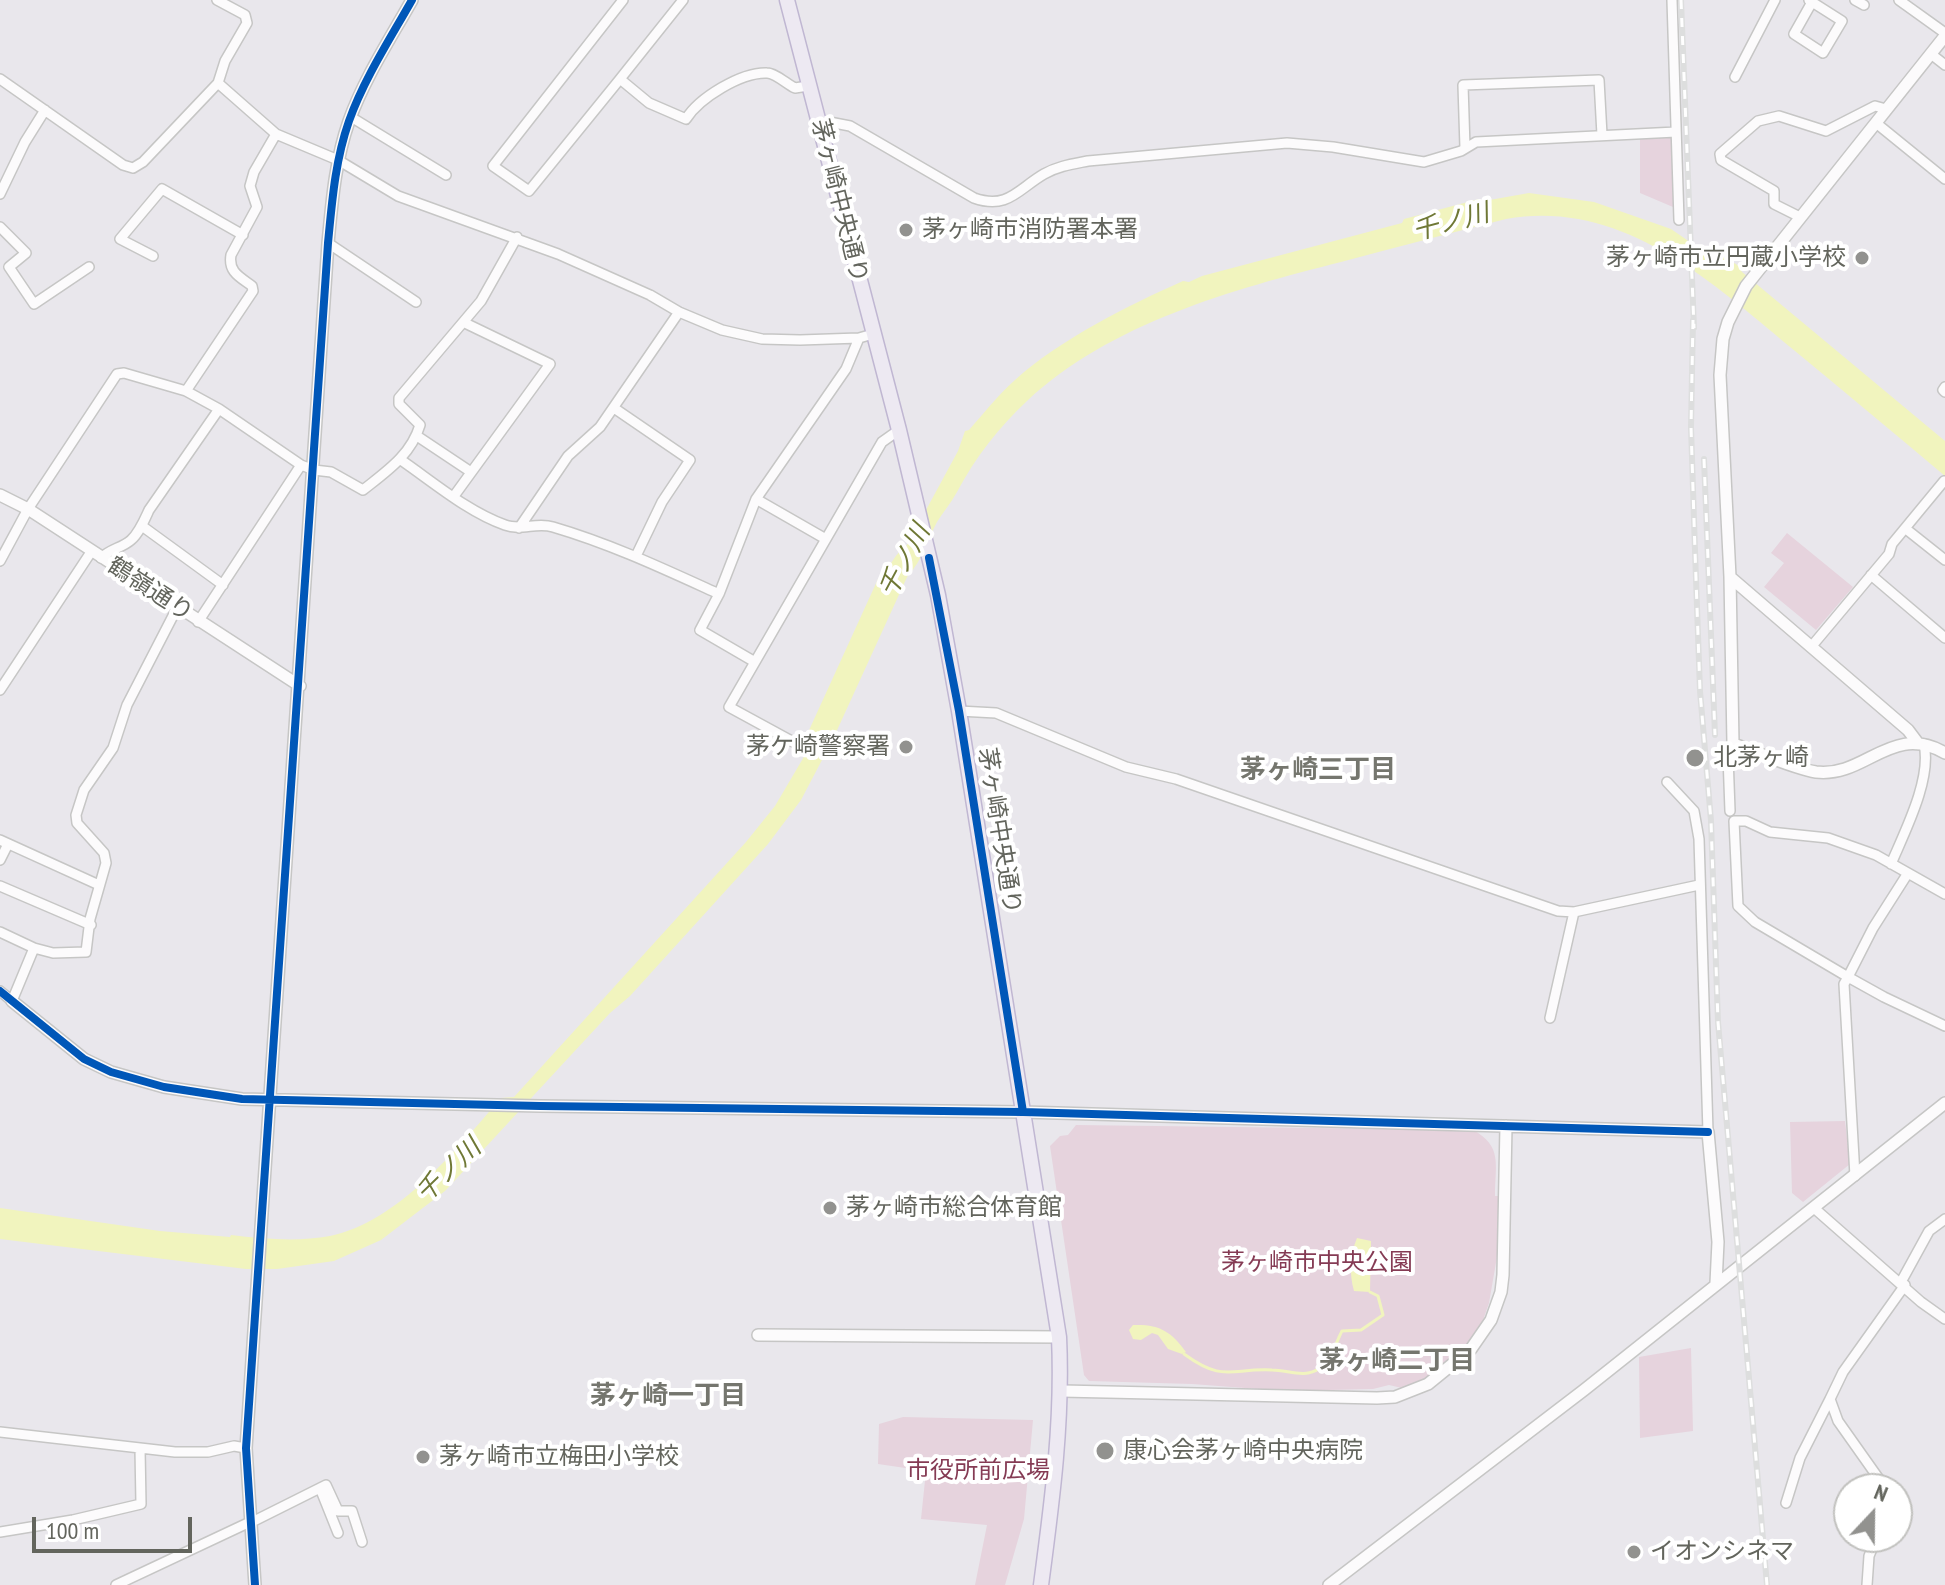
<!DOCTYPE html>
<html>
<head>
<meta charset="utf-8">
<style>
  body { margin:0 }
  #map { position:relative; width:1945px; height:1585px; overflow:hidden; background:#e9e7ec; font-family:"PT Sans Narrow",sans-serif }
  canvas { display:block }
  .north { position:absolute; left:1833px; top:1473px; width:80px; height:80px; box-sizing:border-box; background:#fff; border:2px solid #c1c1be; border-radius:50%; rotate:22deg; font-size:22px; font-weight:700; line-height:32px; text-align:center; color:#63655d }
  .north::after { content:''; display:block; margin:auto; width:28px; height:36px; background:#92928f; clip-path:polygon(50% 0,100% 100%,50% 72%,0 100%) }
  .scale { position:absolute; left:32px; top:1517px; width:160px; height:36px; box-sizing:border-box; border:4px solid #63655d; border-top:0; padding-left:10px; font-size:24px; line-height:28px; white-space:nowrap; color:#63655d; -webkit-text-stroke:6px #fff; paint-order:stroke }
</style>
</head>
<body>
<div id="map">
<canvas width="1945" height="1585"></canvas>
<div class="north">N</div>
<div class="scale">100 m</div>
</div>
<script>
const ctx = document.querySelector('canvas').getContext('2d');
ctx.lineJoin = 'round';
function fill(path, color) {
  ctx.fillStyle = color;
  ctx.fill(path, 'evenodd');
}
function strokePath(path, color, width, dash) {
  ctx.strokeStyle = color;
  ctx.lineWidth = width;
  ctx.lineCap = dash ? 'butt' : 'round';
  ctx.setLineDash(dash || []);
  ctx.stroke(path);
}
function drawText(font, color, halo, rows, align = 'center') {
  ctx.font = font + ' "PT Sans Narrow","Noto Sans JP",sans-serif';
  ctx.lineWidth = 8;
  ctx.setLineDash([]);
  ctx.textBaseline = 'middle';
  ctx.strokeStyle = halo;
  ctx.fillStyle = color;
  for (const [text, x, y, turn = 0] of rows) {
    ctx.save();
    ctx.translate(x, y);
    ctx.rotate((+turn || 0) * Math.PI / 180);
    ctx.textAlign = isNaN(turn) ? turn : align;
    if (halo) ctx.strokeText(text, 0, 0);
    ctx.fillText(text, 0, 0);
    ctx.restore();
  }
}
fill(new Path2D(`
  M1673,132V207L1640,193V133Z
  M1787,533L1853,587L1816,630L1764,587L1784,563L1771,553Z
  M1845,1121L1850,1164L1803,1202L1792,1193L1790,1122Z
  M1076,1125L1473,1130C1503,1146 1495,1165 1495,1196H1498V1251L1489,1303L1481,1326L1460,1353L1438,1373L1402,1388L1389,1385L1373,1389L1285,1391L1192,1384L1089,1381L1084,1375L1050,1146L1060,1136L1068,1135Z
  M1691,1348L1693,1431L1640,1438L1639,1357Z
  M903,1417L1033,1420L1024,1519L1005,1585H975L987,1525L921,1519L926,1471L878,1464L879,1424Z`), '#e6d3dd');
fill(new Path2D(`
  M1529,193L1594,202L1671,229L1706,253L1711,249L1739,266L1742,272L1945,441V476C1895,434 1845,392 1795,351C1713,283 1622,198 1506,219C1451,233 1396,247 1341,262C1234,289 1110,323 1027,401C999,427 975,458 957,492C951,503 943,512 937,522C927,540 922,562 908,575L833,739L801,800L768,844L630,996L610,1013L445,1191L381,1240L334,1261L277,1269H246L0,1239V1208L160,1231L230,1237L231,1235C264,1239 298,1242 330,1236C398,1222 457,1149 501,1098L514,1097L746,842L775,806L805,755L800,750L878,579C890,568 895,553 907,545L958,451L965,431L969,430C984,413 998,395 1015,380C1059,340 1129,305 1183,281L1189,282L1202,276L1402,223L1404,219L1479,199L1484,201Z
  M1357,1238L1371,1241L1370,1292L1354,1291C1349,1274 1350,1254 1357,1238Z
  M1133,1325C1159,1324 1171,1331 1186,1352L1182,1354L1168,1349L1158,1335L1152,1333L1141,1340L1133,1339L1129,1330Z`), '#f1f4be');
strokePath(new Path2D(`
  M1184,1354C1224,1383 1230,1368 1272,1370C1289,1370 1304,1379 1320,1368C1331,1362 1336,1342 1342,1331L1361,1330L1383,1315L1378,1296L1370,1292`), '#f1f4be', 3);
const minor = new Path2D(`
  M683,0L620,79L649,103L686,119C699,98 741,72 767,73C775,73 787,84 795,88L808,86
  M1672,0L1679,220
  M1809,0L1812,2L1842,21L1823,53L1794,34L1812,2
  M1855,0L1864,5
  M1899,0L1945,33
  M1931,54L1945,65
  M1735,77L1775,0
  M0,79L123,165L133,168L143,162L218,83L225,61L247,23L245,15L217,0
  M620,79L529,191L493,166L623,0
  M218,83L276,134L338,160L398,196L558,254L650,295L679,312L722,330L762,339L800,340L859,338L873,334
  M351,117L446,175
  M819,120L850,126L974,198C1008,210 1018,189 1044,174C1058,166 1073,164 1088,161L1287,143L1333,147L1424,162L1461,151L1476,142L1676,132
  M1876,123L1945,179
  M1465,148L1463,85L1599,80L1602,135
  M0,194L25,142L45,110
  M1800,217L1774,204V191L1721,160L1720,154L1758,121L1779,116L1826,131L1875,106L1886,109
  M0,227L26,253L9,267L34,304L89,267
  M328,243L416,302
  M153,256L120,239L162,189L243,235
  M1945,387L1943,390L1945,392
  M186,391L253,291L252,286C240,277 228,272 231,255L257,207L250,186L254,172L276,134
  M614,408L690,460L662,502L636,556
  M417,436L471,472
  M401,460C433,482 468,512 505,525C521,531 537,522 553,527C611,544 664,569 719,594L756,499L846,369L859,338
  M454,496L550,364L465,323
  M756,499L824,538
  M142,526L223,585
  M519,528L568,456L600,427L679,312
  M1906,529L1945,560
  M101,558C110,549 122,548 131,540C139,533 144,521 149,510L219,409
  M0,561L28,509L117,374L124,373L186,391L219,409L301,465L314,470L331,472L363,490C387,471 411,455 420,425L399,404V398L481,301L517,237
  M1871,575L1945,638
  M719,594L700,630L755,662
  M198,622L301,465
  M1811,647L1889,554L1892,544L1944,481
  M0,690L91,552
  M959,711L996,713L1126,767L1176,779L1558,911L1574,912L1699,885
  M797,744L729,707L882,442L899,430
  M1667,782L1694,811L1699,839L1708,1132
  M1730,811L1728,756L1733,744
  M0,840L99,885
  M0,860L8,844
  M1891,864C1905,831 1932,779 1924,744
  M1908,873L1873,928L1848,977L1884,997L1945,1026
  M0,886L91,925
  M0,932L34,948
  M0,991L12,1001L34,948L53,953L86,952L90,919L106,863L104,853L77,823L76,815L84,790L113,748L127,705L177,608
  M1550,1018L1574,912
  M1855,1176L1844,984L1848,977L1755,922L1738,906L1734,821H1746L1770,832L1828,838L1876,855L1945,894
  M1814,1208L1921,1302L1945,1319
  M1901,1282L1929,1231L1945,1219
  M0,1432L175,1452H208L234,1446L246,1448
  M320,1488L338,1533
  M1881,1489L1879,1479L1838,1421L1830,1399L1843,1372L1905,1285
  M1786,1503L1800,1458L1830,1399
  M250,1517L256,1520L326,1485L338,1511H352L362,1542
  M0,1532L73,1520L141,1504L140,1449
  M116,1585L250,1522
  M1867,1585L1869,1556L1877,1537`);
const tertiary = new Path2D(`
  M1945,36L1746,286L1728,322L1723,339L1720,375L1730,577L1733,744C1755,751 1795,769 1816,772C1866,778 1891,722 1945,753
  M0,495L28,509L300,686
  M1730,577L1908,730L1917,742
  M12,1001L84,1059L111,1072L164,1087L242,1099L540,1106L1023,1112L1708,1132L1718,1242L1716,1283
  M758,1335L1059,1337
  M1062,1391L1377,1398L1395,1397L1428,1384L1471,1349L1491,1320L1501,1292L1503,1275L1506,1126
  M255,1585L246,1448L328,243C332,202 335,161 349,121C364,79 390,39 412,0
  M1329,1585L1584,1390L1945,1103`);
const primary = new Path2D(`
  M787,0L899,430L938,595L959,711L1059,1337C1063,1421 1052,1502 1041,1585`);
strokePath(minor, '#c6c6c5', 12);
strokePath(tertiary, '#c6c6c5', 14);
strokePath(primary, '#c0b7d2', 17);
strokePath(minor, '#fcfbfc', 9);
strokePath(tertiary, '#fcfbfc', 11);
strokePath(primary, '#ede9f2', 14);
const rail = new Path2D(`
  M1681,0L1694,328
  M1693,320L1691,427L1695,551L1700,691L1711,821L1718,1022L1767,1585
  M1704,459L1715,735`);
strokePath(rail, '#dddede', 6);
strokePath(rail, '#fff', 3, [9]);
strokePath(new Path2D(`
  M929,558L959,711L1023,1112
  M0,991L84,1059L111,1072L164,1087L242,1099L540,1106L1023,1112L1708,1132
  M255,1585L246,1448L328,243C332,202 335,161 349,121C364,79 390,39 412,0`), '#0057b8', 8);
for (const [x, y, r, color] of [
  [906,230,8,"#92928f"],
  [1862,258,8,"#92928f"],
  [906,747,8,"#92928f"],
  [1695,758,10,"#92928f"],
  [830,1208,8,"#92928f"],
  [1105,1451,10,"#92928f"],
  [423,1457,8,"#92928f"],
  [1634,1552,8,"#92928f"]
]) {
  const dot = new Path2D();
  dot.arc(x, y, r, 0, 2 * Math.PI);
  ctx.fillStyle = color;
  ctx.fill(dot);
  strokePath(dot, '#fff', 3);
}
drawText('24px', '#63655d', '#fff', [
  ["茅ヶ崎中央通り",839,201,76],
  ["鶴嶺通り",150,590,33],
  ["茅ヶ崎中央通り",999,831,81]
]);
drawText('24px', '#63655d', '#fff', [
  ["茅ヶ崎市消防署本署",922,230],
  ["茅ヶ崎市立円蔵小学校",1846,258,"right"],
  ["茅ケ崎警察署",890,747,"right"],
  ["北茅ヶ崎",1713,758],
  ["茅ヶ崎市総合体育館",846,1208],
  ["康心会茅ヶ崎中央病院",1123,1451],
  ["茅ヶ崎市立梅田小学校",439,1457],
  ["イオンシネマ",1650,1552]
], 'left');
drawText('24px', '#853b54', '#fff', [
  ["茅ヶ崎市中央公園",1317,1263],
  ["市役所前広場",978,1471]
]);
drawText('italic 26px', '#6f7835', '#fff', [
  ["千ノ川",1451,223,-15],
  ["千ノ川",905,561,-62],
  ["千ノ川",449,1171,-44]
]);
drawText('bold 26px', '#75766e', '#fff', [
  ["茅ヶ崎三丁目",1318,771],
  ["茅ヶ崎二丁目",1397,1362],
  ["茅ヶ崎一丁目",668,1397]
]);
</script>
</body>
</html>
